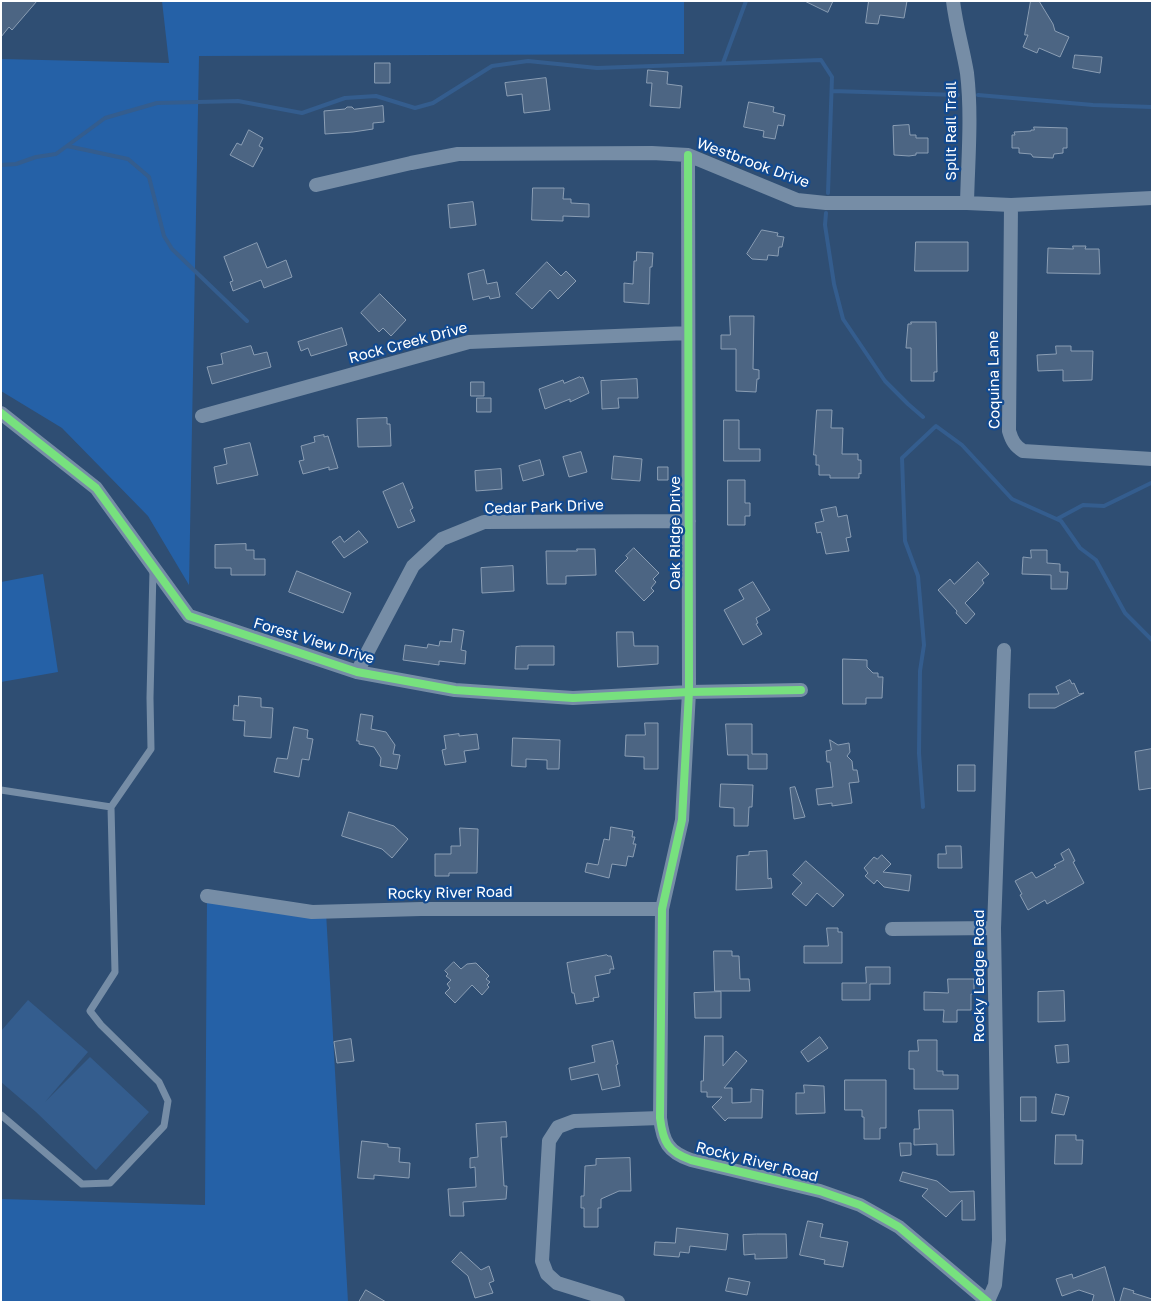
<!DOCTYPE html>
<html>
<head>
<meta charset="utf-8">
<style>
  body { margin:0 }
  #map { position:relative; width:1153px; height:1303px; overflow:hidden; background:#2f4e73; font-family:"Golos Text",sans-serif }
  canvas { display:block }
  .frame { position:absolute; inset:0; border:2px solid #fff; pointer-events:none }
</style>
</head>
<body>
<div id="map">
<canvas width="1153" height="1303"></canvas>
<div class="frame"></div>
</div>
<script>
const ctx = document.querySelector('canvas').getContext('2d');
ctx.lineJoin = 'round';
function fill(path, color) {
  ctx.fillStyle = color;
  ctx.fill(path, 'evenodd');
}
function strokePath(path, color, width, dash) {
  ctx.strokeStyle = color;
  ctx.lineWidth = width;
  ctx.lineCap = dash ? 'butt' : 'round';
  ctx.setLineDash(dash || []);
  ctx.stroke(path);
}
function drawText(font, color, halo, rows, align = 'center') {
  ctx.font = font + ' "Golos Text",sans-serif';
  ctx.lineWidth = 4.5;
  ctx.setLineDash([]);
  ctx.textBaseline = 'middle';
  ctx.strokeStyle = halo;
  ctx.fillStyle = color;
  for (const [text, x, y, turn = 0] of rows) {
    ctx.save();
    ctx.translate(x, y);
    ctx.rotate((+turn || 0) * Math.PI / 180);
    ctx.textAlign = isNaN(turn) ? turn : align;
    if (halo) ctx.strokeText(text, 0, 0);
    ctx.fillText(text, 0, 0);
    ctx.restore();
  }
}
fill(new Path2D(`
  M162,1H684V54L199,56L189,585L148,516L62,428L1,391V59L169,63Z
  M43,574L58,672L1,682V582Z
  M207,896L326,912L348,1302H1V1199L205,1205Z`), '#2561a7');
fill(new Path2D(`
  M28,1000L88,1052L45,1102L90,1057L149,1112L96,1170L36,1112L1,1082V1031Z`), '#345d8e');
strokePath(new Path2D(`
  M723,63L746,1
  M832,91L958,95
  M978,95L1093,105L1152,107
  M67,146L128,159L149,177L164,236L172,249L247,321
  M1,165L16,164L36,157L56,154L105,118L157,103L238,101L302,113L345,98L376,96L415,108L433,103L492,66L528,61L597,68L821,60L832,77L828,193
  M826,213L825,225L834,284L843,319L885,381L908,404L923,417
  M1057,519L1083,505L1104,506L1151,483
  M923,807L919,753L920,671L924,645L918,576L905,541L902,458L936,426L962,445L1012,499L1061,521L1080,548L1096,560L1125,613L1152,640`), '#345d8e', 4);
const building = new Path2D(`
  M1,1H37L12,30L9,27L1,37Z
  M805,1H833L828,12Z
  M869,1H907L904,18L880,15L878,24L866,23Z
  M1031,1H1039L1053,24L1055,31L1069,37L1060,57L1039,48L1037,53L1023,47L1028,35H1025Z
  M1075,55L1102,57L1100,73L1073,68Z
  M375,63H390V83H375Z
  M648,70L668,72L667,84L682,86L680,108L650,106L652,83H647Z
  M546,78L550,110L524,113L522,94L507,96L505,83Z
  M749,102L774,107L773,112L785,115L783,126L778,125L775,139L763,137L764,131L744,127Z
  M383,106L384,122L373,123V129L353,132L325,134L324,111L345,109L347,107H352L354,109Z
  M909,125L910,135H916V138H928V153H916V155L909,156L894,155L893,126Z
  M1034,127L1067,128V148H1063V153L1054,154L1053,158L1033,157L1031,154L1019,153V148H1012V135H1015L1014,132L1031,131V130H1034Z
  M249,130L263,138L259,146L263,148L253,167L230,155L237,143L241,145Z
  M533,188H564L563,199H571V203L589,204V217L563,216V221L532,220Z
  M473,202L476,225L450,228L448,205Z
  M762,230L778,233L777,236L784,237L782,247H779L778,256L768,255L767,260L752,259L747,254Z
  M916,242H968V271H915Z
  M257,243L267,268L286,260L292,277L264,288L261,280L233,291L230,282L233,281L224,257Z
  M1073,246H1086L1085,249H1099L1100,274L1047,273L1048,248L1073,249Z
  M637,252L653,253L652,267H650L649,304L624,302V283L633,284L634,261H636Z
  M547,262L561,276L566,271L576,281L558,299L550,290L532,309L516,294Z
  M484,270L487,284L497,282L500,297L490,299L489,296L473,300L468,274Z
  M380,294L406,320L391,336L383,328L379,332L361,313Z
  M730,316H754L753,369L759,370V379H757L756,392L736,391V349H721V335H730Z
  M911,322H936L937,372H934V381H911V348H906L908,324H911Z
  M342,328L347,345L311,356L308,348L301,351L298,342Z
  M251,346L254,355L267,352L271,367L212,384L207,367L223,364L221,354Z
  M1056,346H1071V351H1093L1092,380L1063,381V370L1038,371L1037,355L1056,354Z
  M580,377L581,378L583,377L589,393L570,402V399L545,409L539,389L563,380L564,383Z
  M637,379L638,398H618L619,408L602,409L601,381Z
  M471,382H484V396H471Z
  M477,398H491V412H477Z
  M817,410H832L831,428H843L842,454H858V460H861V474L859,473V478H830V475H819V465H816V455H814Z
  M387,418V424H390L391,446L358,447L357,419Z
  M724,420H739V449H760V461H724Z
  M324,435V437L328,436L338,468L329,470V467L303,474L299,461L304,460L301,446L315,442L314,437Z
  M250,443L258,475L217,484L214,467L227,464L224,449Z
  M581,452L587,472L569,477L563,457Z
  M614,456L642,459L640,481L612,479Z
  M540,460L544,475L523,481L519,466Z
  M658,467H668V480H658Z
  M501,469L502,489L476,491L475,471Z
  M728,480H745V503H750V516H745V525H728Z
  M403,483L413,508L410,510L415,521L398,528L383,492Z
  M836,507L838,517L847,515L851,537L846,538L849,551L826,554L821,532L817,533L815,523L824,521L821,510Z
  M359,531L368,542L344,558L332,542L340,536L344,542Z
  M246,544V550H254V559H265V575H231V568H215V545Z
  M634,548L659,573L653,579L656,582L651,588L654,591L644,601L615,571L628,558L626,556Z
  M577,549H595L596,575L566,576V584H547L546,551H577Z
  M1031,550H1047V563L1060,564V572H1068L1067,589H1051V575L1022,574L1023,557L1031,558Z
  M978,562L989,574L982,580L984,583L976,592L965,603L975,614L966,624L956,613L957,611L938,590L950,579L954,584Z
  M513,566L514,591L482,593L481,568Z
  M297,571L351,593L343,613L289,592Z
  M753,582L770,610L756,618L758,623L756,624L762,634L743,645L724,610L744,599L739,590Z
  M453,629L464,631L461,650L466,651L465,664L439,661V665L403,660L405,645L427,648L428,644L439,646L440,641L451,642Z
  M617,632H633L634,646H658V664L618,667Z
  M521,646H554V665H528V669H515L516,647Z
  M843,659L867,660V667L873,673H878V677H883L882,698H866V704H843Z
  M1070,680L1072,684L1074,683L1079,694L1084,693L1055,708H1029V694H1059L1056,687Z
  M239,696L261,698V707L273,708L271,738L244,736L245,721L233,720L234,705L238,706Z
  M361,714L373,716L371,729L386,732L395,745L393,754L400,755L397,769L380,766L381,758L374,747L359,744V741H357Z
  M645,723H658V769H644V757L625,756L626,735H645Z
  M726,724H752V754H767V769H748V755H728Z
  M294,727L308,730L307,738L313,739L309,760L302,759L299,777L274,772L277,758L287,759Z
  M459,734V736L477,734L479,749L464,751L466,762L445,765L442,750L446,749L444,736Z
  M513,738L560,740L559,769H547V760L526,759V767L512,766Z
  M830,740L838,745L849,743L850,752L847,756L852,761L853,770H857L859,782L849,783L852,803L832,806V803L818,805L816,789L833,787L830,762H827L826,751L831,750Z
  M1152,749V788L1139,790L1135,752Z
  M958,765H975V791H958Z
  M721,784L753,785L752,807H749L748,826H734V808L720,807Z
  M795,787L805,817L794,819L790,788Z
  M349,812L394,826L408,839L392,858L382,849L342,836Z
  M611,827L633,831L632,837H635L633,844H636L633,857L628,856L626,866L612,864L609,878L585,872L587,863L598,865L604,839L609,840Z
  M460,828L478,829L477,873H449V876H435V854H451V846H460Z
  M946,846H961L962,868H938V854H946Z
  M1069,849L1075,861L1073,862L1084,883L1047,904L1045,900L1028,910L1020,895L1022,894L1015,881L1032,872L1036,878L1056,867L1054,865L1064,860L1061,854Z
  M767,851L768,879L771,878L772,888L736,890L737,856L749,855V852Z
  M882,855L891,864L883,872L911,875L909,891L884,887L877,880L874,884L865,876L868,873L864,868L874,857L877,859Z
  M806,861L844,895L833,907L817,893L806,906L792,894L802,883L793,875Z
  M827,928H838V932H842V963H804V946H828Z
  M714,951H732V956H739L740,979H749L750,991H715Z
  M607,955L608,956H611L614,969H610V973L595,976L599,997L593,998L594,1001L576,1004L574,993H572L567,963Z
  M454,962L461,969L467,964L476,963L489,976L486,979L490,982L487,985L489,987L482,995L472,985L455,1003L445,993L450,988L447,984L451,980L446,976L448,974L445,971Z
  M866,967H890V984H870V1000H842V983H866Z
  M948,979H974V994H971V1010H957V1022H943L944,1010H924V992L948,993Z
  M1064,991L1065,1021L1038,1022V992Z
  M721,992V1018H695L694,993Z
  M705,1036H723V1066L736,1051L747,1061L724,1088H732V1103L751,1102V1089L763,1090L762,1118H728L725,1121L712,1107L722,1097H707V1092H701V1081H703Z
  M820,1037L828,1048L808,1062L801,1052Z
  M351,1039L354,1061L337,1063L334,1042Z
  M918,1040H937V1071H943V1075H958V1089H914V1069H909V1051H918Z
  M613,1041L618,1064L616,1065L620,1086L602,1090L598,1074L571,1080L569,1068L595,1062L592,1046Z
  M1068,1045L1069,1062L1057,1063L1055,1046Z
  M845,1080H886V1128H880V1139H864V1117H862V1110H845Z
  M804,1085L824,1086L825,1113L796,1114V1093H804Z
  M1056,1094L1069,1097L1064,1115L1052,1113Z
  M1021,1097H1036V1121H1021Z
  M919,1110H953L954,1155H937V1144L914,1145V1129H919Z
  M506,1122L507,1137H501L504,1186H507L506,1199L463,1202L464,1216H450L448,1189L476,1187L475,1167L470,1168V1158L478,1157L476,1124Z
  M1056,1135H1076V1140H1083L1082,1164H1055Z
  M362,1141L388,1144V1147L400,1148L399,1162L410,1163L409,1178L374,1175V1179L358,1178Z
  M900,1143H911V1155L901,1156Z
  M630,1158L631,1191H619L601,1199V1208H598V1227H584V1208H581V1196H584L585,1166L596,1165V1159Z
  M903,1172L937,1181L950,1192L974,1191L975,1220H962V1200L946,1217L922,1196L928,1189L900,1181Z
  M808,1221L823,1224L820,1237L848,1242L843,1267L824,1264L825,1260L800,1255Z
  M677,1228L728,1234L726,1250L690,1246L689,1253L680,1252L679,1257L654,1255L655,1242L675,1243Z
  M757,1234H786L787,1258L755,1259V1254L744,1255L743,1235Z
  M461,1252L481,1270L489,1266L494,1281L489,1283L493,1293L475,1298L468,1276L452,1262Z
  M1105,1267L1115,1302H1092L1094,1295L1079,1290L1062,1296L1056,1279L1072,1274L1073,1278Z
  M729,1278L750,1282L747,1295L726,1291Z
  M1124,1288L1134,1291L1133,1293L1152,1299V1302H1120Z
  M366,1290L386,1302H359Z`);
fill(building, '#4c6583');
strokePath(building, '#8b9eb4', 1);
strokePath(new Path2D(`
  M1,790L111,807L115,972L90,1011L101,1025L159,1082L168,1101L164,1126L110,1183L82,1184L1,1115
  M111,807L151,749L150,698L153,570`), '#768da6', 7);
strokePath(new Path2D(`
  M953,1C956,26 963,49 967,73C972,115 968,160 967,203
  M688,155L689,692L682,820L662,909L660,1118C663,1142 668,1152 691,1160L820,1191L860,1205L899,1227L988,1302
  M316,185L411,163L458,154L652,153L688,155L797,200L826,203H967L1011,205L1152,198
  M1011,205L1009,431C1012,441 1015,446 1023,451L1152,459
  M1,413L96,488L189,616L357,672L455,690L573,698L689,692L801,690
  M202,416L469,342L688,333
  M357,672L413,566L442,539L484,522L689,521
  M207,896L312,912L421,909H662
  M892,929L994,928
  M988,1301L995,1285L999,1240L994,928L1004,650
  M618,1302L557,1283L547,1274L542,1261L549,1141L558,1127L574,1121L660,1118`), '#768da6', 14);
strokePath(new Path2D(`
  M688,155L689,692L682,820L662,909L660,1118C663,1142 668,1152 691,1160L820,1191L860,1205L899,1227L988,1302
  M1,413L96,488L189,616L357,672L455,690L573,698L689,692L801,690`), '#77e17e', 8);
drawText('15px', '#fff', '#124a90', [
  ["Split Rail Trail",951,131,-90],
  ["Westbrook Drive",753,163,20],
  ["Rock Creek Drive",408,343,-15],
  ["Coquina Lane",994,380,-91],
  ["Cedar Park Drive",544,507,-2],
  ["Oak Ridge Drive",675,533,-90],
  ["Forest View Drive",314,641,17],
  ["Rocky River Road",450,893,-1],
  ["Rocky Ledge Road",979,976,-90],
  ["Rocky River Road",757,1162,14]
]);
</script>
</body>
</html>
